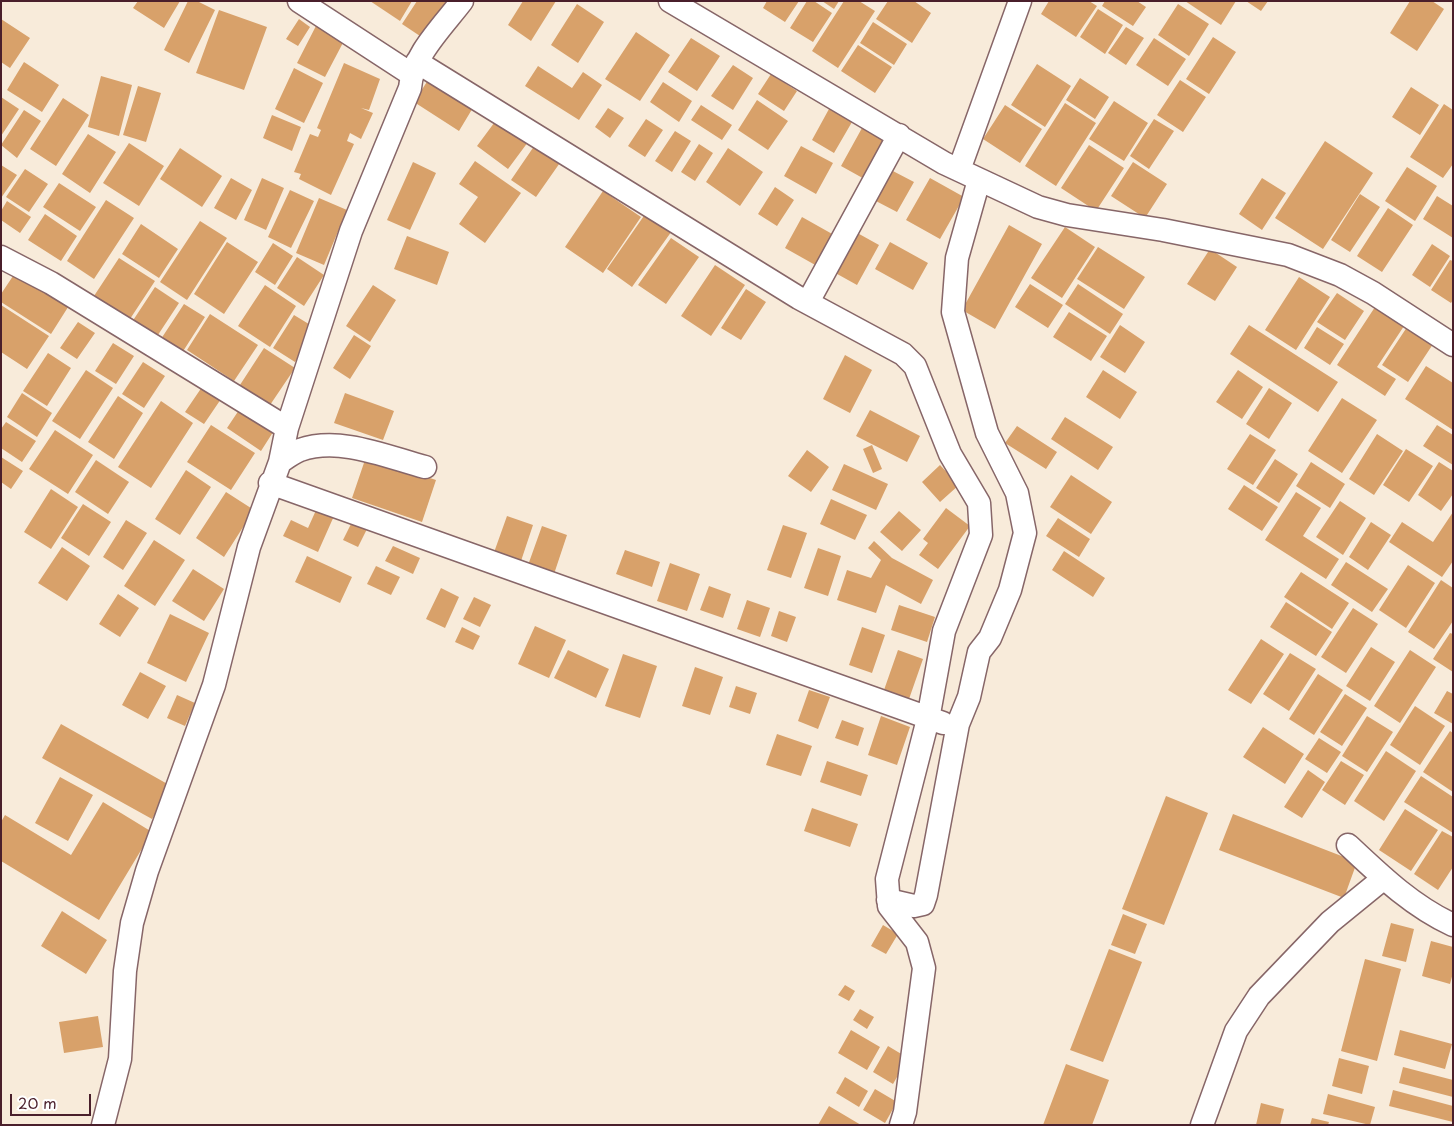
<!DOCTYPE html>
<html>
<head>
<meta charset="utf-8">
<style>
  body { margin:0 }
  #map { position:relative; width:1454px; height:1126px; overflow:hidden; background:#f8ebda; font-family:"Playpen Sans",sans-serif }
  canvas { display:block }
  .frame { position:absolute; inset:0; border:2px solid #4a1f2b; pointer-events:none }
  .scale { position:absolute; left:10px; top:1094px; width:81px; height:22px; box-sizing:border-box; border:2px solid #4a1f2b; border-top:0; padding-left:6px; font-size:15px; line-height:18px; white-space:nowrap; color:#4a1f2b; -webkit-text-stroke:4px #fff; paint-order:stroke }
</style>
</head>
<body>
<div id="map">
<canvas width="1454" height="1126"></canvas>
<div class="frame"></div>
<div class="scale">20 m</div>
</div>
<script>
const ctx = document.querySelector('canvas').getContext('2d');
ctx.lineJoin = 'round';
function fill(path, color) {
  ctx.fillStyle = color;
  ctx.fill(path, 'evenodd');
}
function strokePath(path, color, width, dash) {
  ctx.strokeStyle = color;
  ctx.lineWidth = width;
  ctx.lineCap = dash ? 'butt' : 'round';
  ctx.setLineDash(dash || []);
  ctx.stroke(path);
}
fill(new Path2D(`
  M138,1H180L164,28L133,8Z
  M188,1H197L215,10L189,63L164,50Z
  M370,1H412L400,21Z
  M417,1H451L426,40L402,24Z
  M523,1H556L531,41L508,25Z
  M767,1H799L785,22L763,8Z
  M807,1H814L832,13L813,42L790,28Z
  M822,1H839L834,9Z
  M844,1H859L875,11L838,68L812,51Z
  M888,1H914L931,13L912,43L876,19Z
  M1049,1H1089L1097,6L1076,37L1041,14Z
  M1105,1H1137L1146,7L1133,26L1102,6Z
  M1185,1H1236L1221,25Z
  M1246,1H1268L1261,11Z
  M1410,1H1432L1444,9L1417,51L1390,33Z
  M577,4L604,22L578,63L551,45Z
  M1178,4L1209,24L1189,56L1158,35Z
  M1098,9L1123,25L1105,54L1080,37Z
  M219,10L267,27L244,90L196,73Z
  M1,19L30,38L10,68L1,62Z
  M299,19L310,27L298,46L286,39Z
  M318,22L346,37L325,77L297,63Z
  M873,22L907,44L894,65L860,43Z
  M1126,27L1144,38L1126,65L1108,53Z
  M636,32L670,55L640,101L605,79Z
  M1213,37L1236,52L1209,94L1186,79Z
  M691,38L720,56L697,91L668,72Z
  M1154,38L1186,59L1168,86L1136,65Z
  M858,45L892,67L875,93L841,71Z
  M24,62L59,85L42,112L7,90Z
  M344,63L380,79L369,110L361,108L373,113L361,139L350,133L347,141L354,144L331,195L299,179L301,174L294,172L310,134L318,137L321,130L317,128Z
  M1037,64L1071,86L1045,127L1011,105Z
  M733,65L753,78L733,110L711,96Z
  M538,66L572,88L583,72L602,85L579,120L525,86Z
  M294,68L323,83L304,123L275,109Z
  M771,74L797,91L784,111L758,94Z
  M101,76L132,85L119,136L88,127Z
  M430,77L474,106L459,131L414,102Z
  M1080,78L1109,97L1095,119L1066,100Z
  M1180,80L1206,97L1183,132L1157,115Z
  M663,82L692,101L679,122L650,102Z
  M138,86L161,93L146,142L123,135Z
  M1411,87L1439,105L1420,135L1392,117Z
  M1,97L19,109L1,136Z
  M63,98L89,115L56,166L30,149Z
  M757,100L788,121L768,150L738,130Z
  M1114,101L1148,123L1124,161L1089,139Z
  M1065,103L1096,123L1056,186L1025,166Z
  M1444,104L1453,110V164L1443,178L1410,157Z
  M701,105L732,125L722,140L691,120Z
  M1005,105L1042,129L1020,163L983,139Z
  M608,108L624,118L610,138L595,127Z
  M829,109L852,122L834,153L812,140Z
  M24,110L41,121L17,158L1,145Z
  M272,115L301,127L292,151L263,138Z
  M500,115L531,138L508,169L477,146Z
  M646,119L663,130L645,157L628,146Z
  M1154,119L1174,131L1149,169L1130,156Z
  M862,128L889,143L868,181L841,166Z
  M675,131L691,141L672,172L655,161Z
  M88,134L116,152L90,193L62,174Z
  M539,139L564,157L536,197L511,180Z
  M1325,141L1373,173L1323,249L1275,218Z
  M129,143L164,166L139,206L103,183Z
  M699,144L713,153L695,181L681,172Z
  M1089,145L1124,168L1096,211L1061,188Z
  M801,146L833,163L816,194L784,176Z
  M180,148L222,176L202,207L160,179Z
  M728,148L763,172L740,206L706,182Z
  M475,161L521,193L485,243L459,224L478,197L459,184Z
  M413,162L436,173L410,230L387,220Z
  M1133,162L1167,184L1145,218L1111,196Z
  M1,165L17,175L1,198Z
  M1407,167L1437,186L1415,221L1385,201Z
  M25,169L48,184L29,212L6,197Z
  M891,170L914,182L897,212L874,200Z
  M231,178L252,190L236,220L214,208Z
  M262,178L284,188L266,230L244,220Z
  M930,178L964,197L940,239L906,220Z
  M1262,178L1286,193L1262,230L1239,214Z
  M59,183L96,207L80,231L43,207Z
  M775,187L794,200L777,226L758,214Z
  M290,190L314,201L291,248L268,237Z
  M603,191L641,217L603,273L565,247Z
  M1360,194L1380,207L1350,252L1331,240Z
  M1437,196L1453,206V238L1423,219Z
  M319,198L347,210L324,265L296,253Z
  M106,200L134,218L94,279L67,261Z
  M7,201L31,217L20,233L1,220V211Z
  M1388,208L1413,225L1382,272L1357,256Z
  M648,210L674,228L632,287L607,269Z
  M45,214L77,236L61,261L28,240Z
  M802,217L834,235L817,266L785,248Z
  M200,221L227,238L187,300L160,282Z
  M141,224L178,249L159,278L122,254Z
  M1009,225L1042,244L995,329L962,310Z
  M1065,227L1095,247L1062,298L1031,278Z
  M852,230L879,245L857,285L830,270Z
  M407,236L449,252L437,285L394,269Z
  M671,238L699,257L666,304L638,285Z
  M227,242L258,262L224,314L194,294Z
  M890,242L928,263L913,290L875,269Z
  M273,243L293,256L275,285L255,272Z
  M1432,244L1450,256L1430,287L1412,275Z
  M1098,247L1145,277L1124,309L1077,279Z
  M1210,249L1237,267L1215,301L1187,284Z
  M297,257L324,275L304,306L277,288Z
  M119,258L155,281L130,319L94,296Z
  M1450,260L1453,261V300L1451,303L1431,290Z
  M715,265L745,285L711,336L681,316Z
  M17,270L70,304L51,334L1,302V294Z
  M1299,277L1330,297L1296,350L1265,330Z
  M1030,284L1063,305L1048,328L1015,307Z
  M1078,284L1123,314L1110,334L1065,304Z
  M265,285L296,306L270,347L238,326Z
  M373,285L396,300L370,342L346,326Z
  M155,287L179,303L154,341L130,325Z
  M746,289L766,302L741,340L721,328Z
  M1337,293L1364,311L1345,340L1317,322Z
  M184,304L205,317L180,356L159,342Z
  M1,305L49,336L27,369L1,352Z
  M1375,307L1404,326L1377,367L1396,379L1385,396L1337,365Z
  M1069,312L1107,336L1091,361L1053,337Z
  M210,314L258,345L234,381L187,350Z
  M294,315L317,329L295,362L273,348Z
  M78,322L95,333L77,359L60,348Z
  M1409,324L1435,341L1408,382L1382,365Z
  M1120,325L1145,342L1125,373L1100,357Z
  M1249,325L1338,382L1318,412L1230,354Z
  M1317,327L1344,344L1330,365L1304,348Z
  M354,335L371,346L350,379L333,368Z
  M113,343L134,356L116,384L95,371Z
  M264,348L295,368L268,408L238,388Z
  M48,353L71,368L47,406L23,391Z
  M845,355L872,370L850,413L823,399Z
  M143,362L165,376L144,408L122,394Z
  M1426,366L1453,383V430L1405,399Z
  M86,370L113,388L80,439L52,421Z
  M1103,370L1137,392L1120,419L1086,397Z
  M1238,370L1263,387L1242,419L1216,402Z
  M202,387L221,399L204,424L185,412Z
  M1269,388L1292,403L1269,439L1246,424Z
  M22,393L52,413L37,437L7,417Z
  M345,393L394,411L383,440L334,423Z
  M118,396L143,413L114,459L88,442Z
  M1342,398L1377,420L1342,473L1308,451Z
  M161,401L193,423L151,488L118,467Z
  M241,407L275,429L261,451L227,428Z
  M870,410L920,436L907,462L856,436Z
  M1065,417L1113,447L1098,470L1051,439Z
  M6,422L36,441L22,462L1,448V429Z
  M211,425L255,453L231,490L187,462Z
  M1437,425L1453,435V465L1423,446Z
  M1017,426L1057,452L1046,469L1005,443Z
  M55,430L93,455L68,494L29,469Z
  M1250,434L1276,450L1253,485L1227,469Z
  M1377,434L1403,451L1374,495L1349,479Z
  M872,445L882,469L873,473L863,449Z
  M1406,449L1433,466L1409,502L1383,485Z
  M807,450L829,467L811,492L788,476Z
  M1,457L23,471L11,489L1,482Z
  M366,457L436,480L422,522L352,498Z
  M1275,459L1298,474L1279,503L1256,488Z
  M96,460L129,482L108,514L75,492Z
  M1311,462L1345,484L1330,508L1296,486Z
  M1439,462L1453,471V494L1441,511L1418,495Z
  M844,464L888,484L876,510L832,490Z
  M940,465L959,485L940,502L922,482Z
  M186,470L211,487L180,535L155,519Z
  M1071,475L1112,502L1091,534L1050,507Z
  M1244,485L1278,507L1262,531L1228,509Z
  M51,489L78,507L51,549L24,532Z
  M226,492L254,510L224,557L196,538Z
  M1296,492L1321,508L1303,536L1339,559L1326,579L1265,540Z
  M831,499L867,515L855,540L820,524Z
  M1340,501L1366,518L1343,555L1316,537Z
  M83,504L111,522L89,556L61,538Z
  M317,508L334,516L318,552L283,536L291,520L308,528Z
  M946,508L970,526L938,569L919,555L928,543L923,539Z
  M899,511L921,530L902,551L880,532Z
  M1453,512V561L1442,577L1389,542L1402,522L1433,542Z
  M507,516L533,525L519,567L492,558Z
  M1058,518L1090,539L1079,557L1046,536Z
  M126,520L147,533L123,570L103,557Z
  M353,520L368,527L358,547L343,540Z
  M1371,522L1391,535L1368,570L1349,557Z
  M783,525L807,533L791,578L767,570Z
  M542,526L567,535L553,577L527,568Z
  M154,540L185,560L155,606L124,586Z
  M874,541L892,558L933,580L921,604L886,585L876,613L837,600L847,570L871,578L881,560L868,548Z
  M393,546L420,558L413,574L385,561Z
  M62,547L90,566L67,601L38,583Z
  M818,548L841,556L828,596L804,588Z
  M625,550L660,562L652,587L616,574Z
  M1064,551L1105,578L1093,597L1052,570Z
  M307,556L352,577L340,603L295,582Z
  M1346,562L1388,589L1372,612L1331,585Z
  M670,563L700,574L687,611L657,601Z
  M1408,565L1435,583L1406,628L1379,610Z
  M376,566L400,577L391,595L367,584Z
  M193,569L224,589L204,621L172,601Z
  M1301,572L1349,603L1332,629L1284,597Z
  M1441,580L1453,588V621L1434,649L1408,632Z
  M709,586L731,594L723,618L700,610Z
  M441,588L459,597L445,628L426,619Z
  M118,594L139,608L120,637L99,624Z
  M474,597L491,605L480,627L463,619Z
  M747,600L770,608L760,637L737,629Z
  M1286,602L1332,632L1316,656L1270,627Z
  M899,605L935,617L927,642L891,630Z
  M1353,608L1378,624L1346,673L1321,657Z
  M779,611L796,617L787,642L771,636Z
  M170,614L209,633L186,682L147,663Z
  M535,626L566,640L549,678L518,664Z
  M462,627L480,636L473,650L455,642Z
  M862,627L885,635L872,673L849,665Z
  M1450,633L1453,634V672L1433,659Z
  M1261,639L1284,654L1251,704L1228,690Z
  M1371,647L1395,662L1370,701L1346,686Z
  M568,650L609,669L596,698L554,678Z
  M898,650L923,659L909,699L884,690Z
  M1410,650L1436,667L1400,723L1374,706Z
  M1290,653L1316,669L1289,711L1263,694Z
  M623,654L657,666L640,718L605,706Z
  M695,667L723,677L710,715L682,706Z
  M140,672L166,686L148,719L122,705Z
  M1318,674L1343,690L1314,735L1289,719Z
  M736,686L757,693L750,714L729,707Z
  M809,690L830,697L818,729L798,721Z
  M1447,691L1453,694V724L1434,713Z
  M1345,694L1367,708L1342,746L1320,732Z
  M177,695L195,703L185,726L167,718Z
  M1415,706L1445,726L1420,765L1390,745Z
  M881,716L910,727L897,765L868,755Z
  M1367,716L1393,732L1367,772L1342,756Z
  M842,720L864,728L858,746L835,738Z
  M61,724L171,786L152,819L42,758Z
  M1263,727L1304,754L1285,784L1243,757Z
  M1450,731L1453,733V792L1423,772Z
  M777,734L812,746L801,776L766,765Z
  M1319,738L1341,752L1327,773L1305,759Z
  M1386,751L1416,771L1384,821L1354,801Z
  M827,761L868,775L861,796L820,782Z
  M1341,761L1364,775L1345,805L1322,790Z
  M1308,770L1325,782L1302,818L1284,807Z
  M1421,776L1453,797V833L1404,802Z
  M60,777L93,795L68,841L35,823Z
  M1166,796L1208,813L1164,925L1122,909Z
  M103,802L152,832L99,920L1,861V822L5,815L71,855Z
  M812,808L858,824L850,847L804,831Z
  M1405,809L1438,830L1411,871L1379,850Z
  M1233,814L1357,862L1344,898L1219,850Z
  M1442,831L1453,837V867L1438,890L1414,874Z
  M62,911L107,940L86,974L41,946Z
  M1123,914L1147,924L1135,954L1111,945Z
  M1391,923L1414,929L1406,962L1382,956Z
  M883,925L898,934L886,954L871,946Z
  M1431,941L1453,947V973L1450,984L1422,976Z
  M1109,949L1142,962L1103,1062L1070,1050Z
  M1365,959L1401,969L1377,1061L1341,1051Z
  M845,985L855,991L849,1001L838,995Z
  M860,1009L874,1017L867,1029L853,1020Z
  M98,1016L103,1047L64,1053L59,1022Z
  M851,1030L880,1047L867,1070L838,1053Z
  M1400,1030L1452,1044L1445,1069L1394,1055Z
  M888,1046L908,1058L893,1084L873,1072Z
  M1339,1058L1369,1066L1362,1094L1332,1086Z
  M1066,1064L1109,1080L1092,1125H1043Z
  M1403,1067L1453,1080V1097L1399,1083Z
  M845,1077L868,1091L859,1107L836,1093Z
  M875,1089L897,1102L885,1123L863,1110Z
  M1393,1090L1453,1106V1122L1389,1106Z
  M1328,1094L1375,1107L1370,1125L1323,1114Z
  M1261,1103L1284,1109L1280,1125H1256Z
  M829,1106L861,1125H818Z
  M1312,1118L1329,1122L1328,1125H1310Z`), '#d8a16a');
const minor = new Path2D(`
  M299,1L411,74
  M670,1L944,163L1038,207L1067,215L1163,230L1288,255L1340,275L1373,293L1453,345
  M417,62L799,298L903,354L915,366L950,454L979,503L981,535L944,631L928,719L887,879L889,906L917,942L924,968L905,1112L901,1125
  M959,170L1020,1
  M1,257L51,283L287,428
  M808,302L899,135
  M280,462C286,458 293,453 300,450C340,436 387,457 425,467
  M270,483L943,723
  M1348,845C1381,876 1412,906 1453,925
  M888,900L914,906L923,904L926,895L958,724L969,697L979,652L990,638L1010,590L1025,533L1017,493L987,433L953,312L957,258L979,180
  M103,1125L120,1059L125,971L132,923L147,871L214,685L249,547L280,462L287,428L351,231L410,88C412,56 443,26 462,1
  M1202,1125L1236,1031L1259,996L1330,922L1384,878`);
strokePath(minor, '#876668', 25);
strokePath(minor, '#fff', 22);
</script>
</body>
</html>
